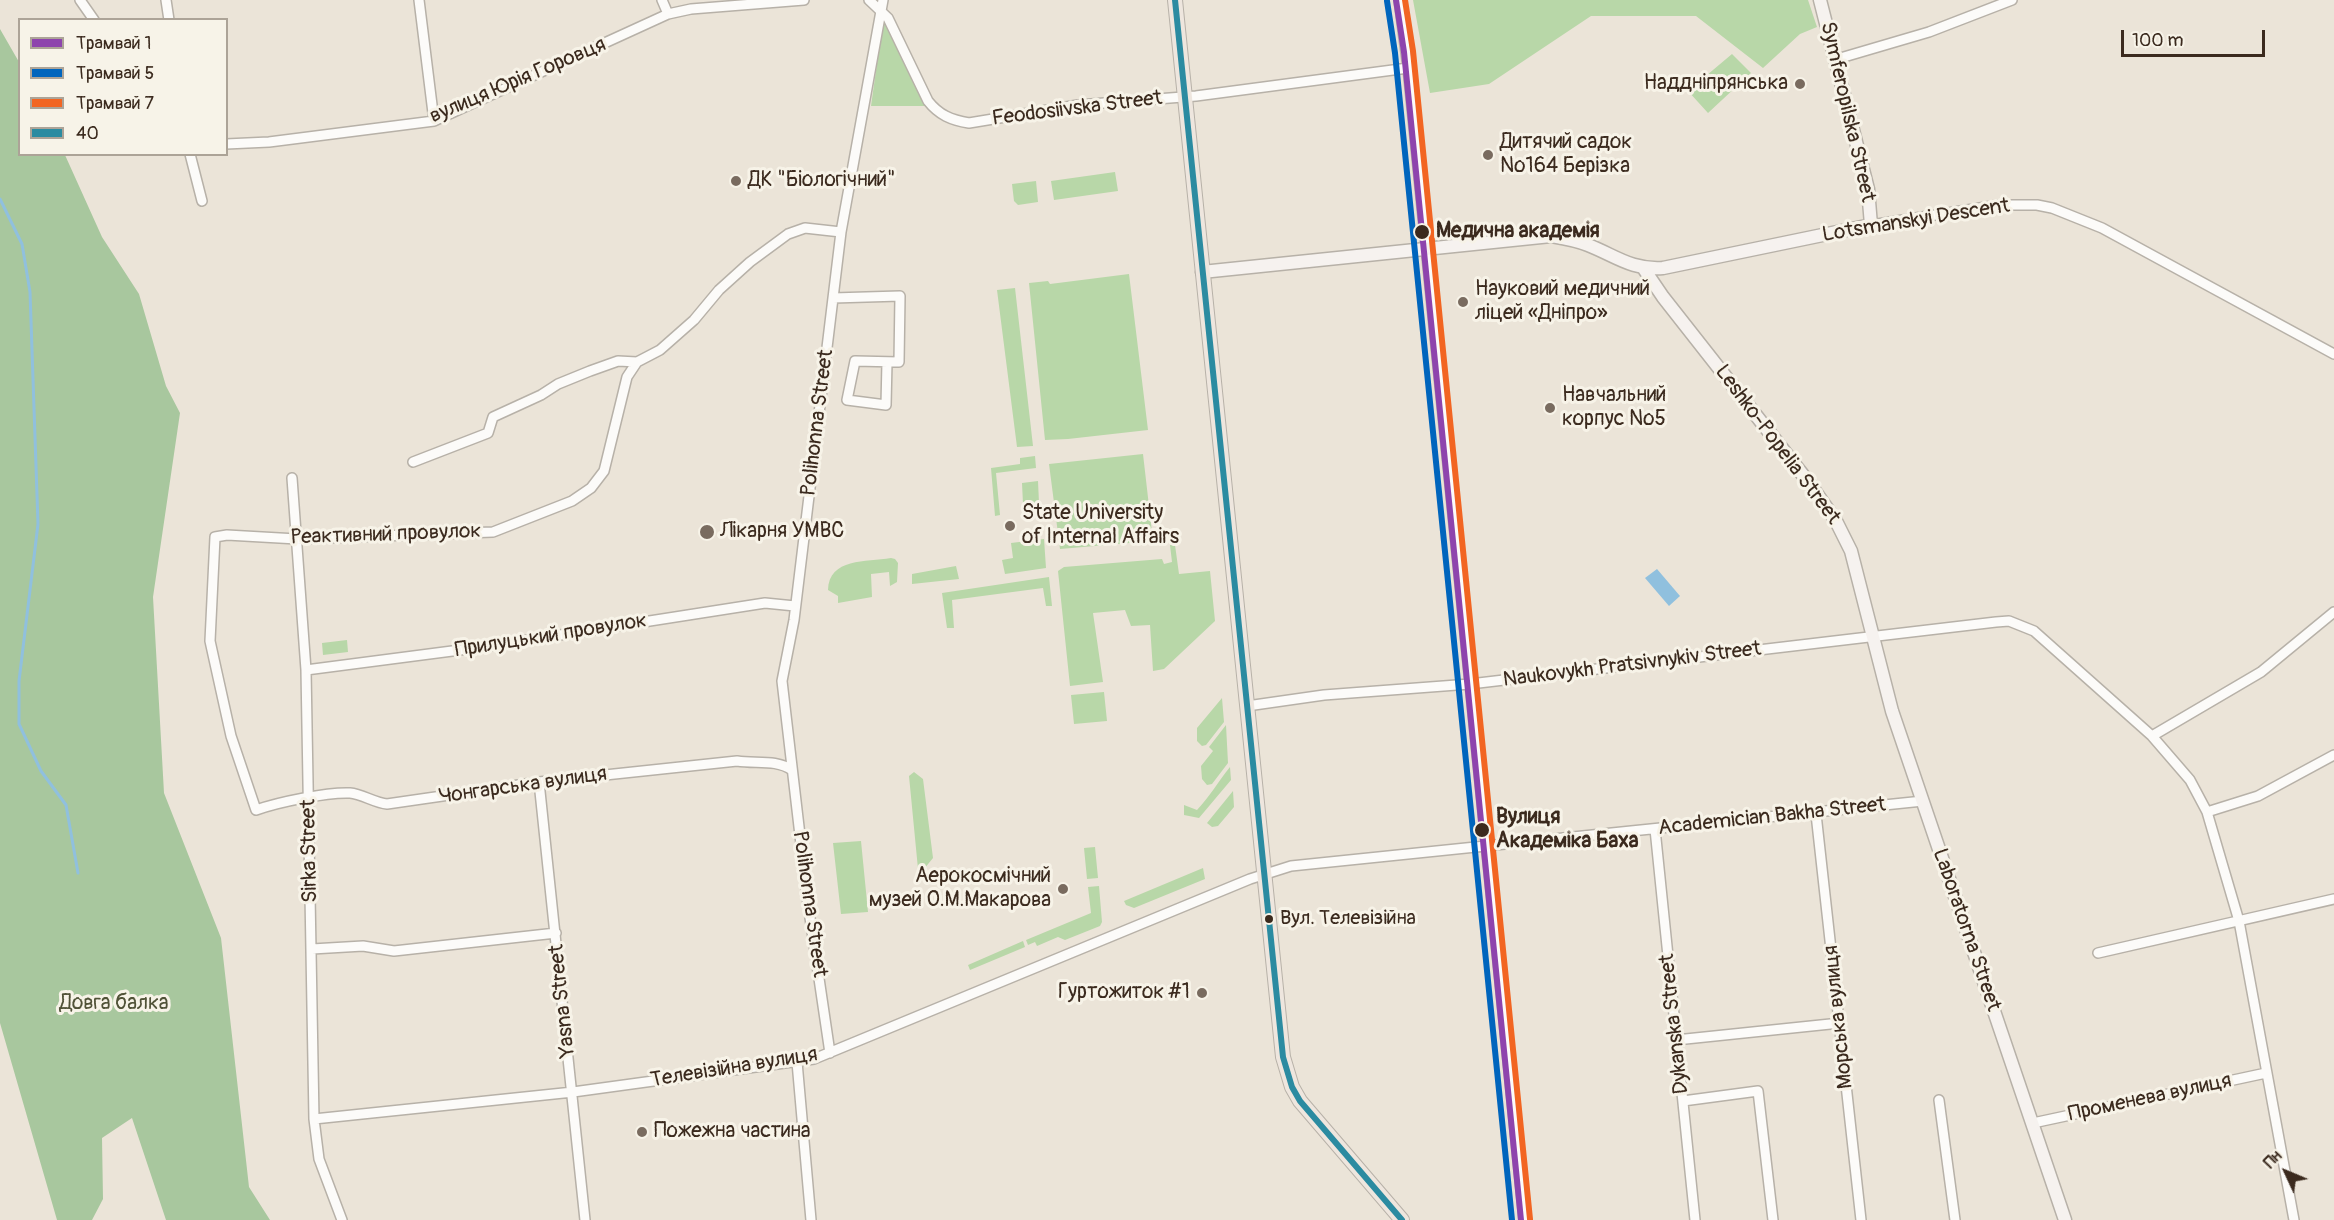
<!DOCTYPE html>
<html>
<head>
<meta charset="utf-8">
<style>
  body { margin:0 }
  #map { position:relative; width:2334px; height:1220px; overflow:hidden; background:#ebe4d8; font-family:Pangolin,sans-serif }
  canvas { display:block }
  .legend { position:absolute; left:18px; top:18px; width:210px; height:138px; box-sizing:border-box; background:#f7f3e8; border:2px solid #aca397; margin:0; padding:8px 10px; list-style:none; font-size:18px; color:#3b2a1e }
  .legend li { display:flex; align-items:center; gap:12px; height:30px }
  .legend b { width:30px; border:2px solid #aca397 }
  .north { position:absolute; left:2256px; top:1142px; width:60px; height:60px; -webkit-text-stroke:4px #f7f3e8; paint-order:stroke; rotate:314deg; font-size:16px; font-weight:700; line-height:24px; text-align:center; color:#3b2a1e }
  .north::after { content:''; display:block; margin:auto; width:21px; height:27px; background:#3b2a1e; clip-path:polygon(50% 0,100% 100%,50% 72%,0 100%) }
  .scale { position:absolute; left:2121px; top:30px; width:144px; height:27px; box-sizing:border-box; border:3px solid #3b2a1e; border-top:0; padding-left:8px; font-size:18px; line-height:21px; white-space:nowrap; color:#3b2a1e; -webkit-text-stroke:4px #f7f3e8; paint-order:stroke }
</style>
</head>
<body>
<div id="map">
<canvas width="2334" height="1220"></canvas>
<ul class="legend">
<li><b style="height:8px;background:#8e44ad"></b>Трамвай 1</li>
<li><b style="height:8px;background:#0065bd"></b>Трамвай 5</li>
<li><b style="height:8px;background:#f26522"></b>Трамвай 7</li>
<li><b style="height:8px;background:#2b8ba1"></b>40</li>
</ul>
<div class="north">Пн</div>
<div class="scale">100 m</div>
</div>
<script>
const ctx = document.querySelector('canvas').getContext('2d');
ctx.lineJoin = 'round';
function fill(path, color) {
  ctx.fillStyle = color;
  ctx.fill(path, 'evenodd');
}
function strokePath(path, color, width, dash) {
  ctx.strokeStyle = color;
  ctx.lineWidth = width;
  ctx.lineCap = dash ? 'butt' : 'round';
  ctx.setLineDash(dash || []);
  ctx.stroke(path);
}
function drawText(font, color, halo, rows, align = 'center') {
  ctx.font = font + ' Pangolin,sans-serif';
  ctx.lineWidth = 6;
  ctx.setLineDash([]);
  ctx.textBaseline = 'middle';
  ctx.strokeStyle = halo;
  ctx.fillStyle = color;
  for (const [text, x, y, turn = 0] of rows) {
    ctx.save();
    ctx.translate(x, y);
    ctx.rotate((+turn || 0) * Math.PI / 180);
    ctx.textAlign = isNaN(turn) ? turn : align;
    if (halo) ctx.strokeText(text, 0, 0);
    ctx.fillText(text, 0, 0);
    ctx.restore();
  }
}
fill(new Path2D(`
  M1413,0H1808L1817,27L1800,34L1763,68L1696,16H1591L1489,84L1430,93Z
  M883,21L887,24L926,106H871Z
  M1732,54L1751,73L1708,113L1688,91Z
  M1115,172L1118,191L1054,200L1051,181Z
  M1036,181L1038,202L1018,205L1014,201L1012,184Z
  M1129,274L1148,430L1068,439L1045,440L1029,283L1048,281L1050,284Z
  M1015,288L1033,446L1017,447L997,290Z
  M1143,454L1153,541L1060,549L1049,464Z
  M1035,456L1036,468L996,473L1000,515L995,516L991,468L1020,464V458Z
  M1038,481L1039,503L1023,504L1022,483Z
  M1044,539L1046,568L1005,574L1002,560L1013,558L1011,543Z
  M1170,545H1175L1179,574L1210,571L1215,621L1164,669L1153,671L1150,625L1131,626L1125,610L1093,613L1103,682L1070,686L1058,571L1064,567L1162,559L1164,564L1172,562Z
  M891,558L895,559L898,563L897,582L890,586L889,572L871,574L872,597L838,603V596L828,590C829,558 866,562 891,558Z
  M956,566L959,579L912,584V574Z
  M1049,577L1052,606H1046L1043,588L952,600L954,628H947L942,593Z
  M347,640L348,652L323,655L322,643Z
  M1104,692L1107,721L1074,724L1071,695Z
  M1222,698L1224,722L1206,745L1202,746L1197,741V728Z
  M1226,725L1228,763L1212,784L1207,785L1202,779L1201,766L1213,751L1209,747Z
  M1230,767L1231,780L1199,818L1184,815V805L1197,810C1210,796 1218,782 1230,767Z
  M914,772L923,779L933,858L924,869H918L909,776Z
  M1233,791L1234,807L1218,826L1212,827L1207,823Z
  M861,841L868,912L841,914L833,843Z
  M1095,847L1098,878L1087,879L1084,848Z
  M1203,868L1205,879L1134,908L1126,905L1124,901Z
  M1099,886L1102,922L1100,926L1065,940L1058,937L1037,946L1035,942L1028,945L1026,940L1091,913L1088,887Z
  M1023,941L1025,947L970,970L968,965Z`), '#b8d7a8');
fill(new Path2D(`
  M0,29L19,62L20,154L65,155L102,237L139,294L166,386L180,413L153,597L164,793L221,938L249,1187L270,1220H166L132,1118L102,1138L103,1199L92,1220H57L0,1023Z`), '#a8c79e');
fill(new Path2D(`
  M1657,569L1680,596L1669,606L1645,578Z`), '#90c0de');
strokePath(new Path2D(`
  M0,199L22,244L30,292L38,524L19,681V724L41,771L66,805L78,873`), '#90c0de', 3);
const street = new Path2D(`
  M80,0L94,20
  M166,0L169,20
  M419,0L434,121
  M662,0L668,14
  M869,0L888,18L928,101C939,115 951,120 969,123L1078,105L1196,96L1408,68
  M1399,0L1408,68L1524,1220
  M1837,59L1929,32L2012,0
  M226,144L269,142L434,121L668,14L691,9L804,0
  M190,154L202,201
  M1871,225L1999,205H2037L2052,208L2102,228L2334,354
  M833,298L900,296L899,362L855,361L847,400L886,405L887,362
  M637,362L627,377L604,471L591,488L572,501L493,532L297,539L227,535L215,537L210,641L231,736L256,810C279,802 327,792 350,793C362,794 375,803 387,804L539,782L737,761C756,764 776,759 792,770
  M413,462L488,433L493,417L541,395L558,384L590,371L618,361L637,362L660,350L694,320L719,290L750,262L788,234L805,228L841,232
  M292,478L306,670L314,1119L319,1159L342,1220
  M306,670L483,647L765,603L795,606
  M1247,706L1324,695L1470,684L1996,622L2009,621L2034,631L2152,736L2190,780L2207,812L2239,921L2294,1220
  M2152,736L2261,672L2334,612
  M539,782L585,1220
  M2207,812L2258,796L2334,755
  M1816,814L1861,1220
  M1655,829L1695,1220
  M312,949L363,946L394,951L556,933
  M2098,953L2334,899
  M1676,1040L1840,1023
  M830,1053L808,904L782,681L794,620L841,232L883,0
  M797,1062L811,1220
  M1939,1100L1955,1220
  M1683,1101L1758,1091L1773,1220
  M314,1119L573,1092L814,1059L1250,879L1291,866L1923,801
  M2033,1123L2266,1073`);
const secondary = new Path2D(`
  M1644,269L1663,297L1810,484L1836,521L1851,551L1892,711L2065,1220
  M1202,272L1551,236C1563,238 1576,240 1588,245C1616,256 1631,270 1663,268L1871,225L1868,189L1820,0`);
const primary = new Path2D(`
  M1175,0L1283,1057L1292,1087L1300,1101L1402,1220`);
strokePath(street, '#b7b1a8', 12);
strokePath(secondary, '#b7b1a8', 15);
strokePath(primary, '#b7b1a8', 16);
strokePath(street, '#fcfbf9', 9);
strokePath(secondary, '#f6f2ef', 12);
strokePath(primary, '#eee6de', 14);
strokePath(new Path2D(`
  M1175,0L1283,1057L1292,1087L1300,1101L1402,1220`), '#2b8ba1', 6);
strokePath(new Path2D(`
  M1396,0L1404,52L1521,1220`), '#8e44ad', 6);
strokePath(new Path2D(`
  M1387,1L1395,53L1512,1220`), '#0065bd', 6);
strokePath(new Path2D(`
  M1405,0L1413,51L1530,1219`), '#f26522', 6);
for (const [x, y, r, color] of [
  [1800,84,6,"#796b5f"],
  [1488,155,6,"#796b5f"],
  [736,181,6,"#796b5f"],
  [1422,232,8,"#3b2a1e"],
  [1463,302,6,"#796b5f"],
  [1550,408,6,"#796b5f"],
  [1010,526,6,"#796b5f"],
  [707,532,8,"#796b5f"],
  [1482,830,8,"#3b2a1e"],
  [1063,889,6,"#796b5f"],
  [1269,919,5,"#3b2a1e"],
  [1202,993,6,"#796b5f"],
  [642,1132,6,"#796b5f"]
]) {
  const dot = new Path2D();
  dot.arc(x, y, r, 0, 2 * Math.PI);
  ctx.fillStyle = color;
  ctx.fill(dot);
  strokePath(dot, '#f7f3e8', 2);
}
drawText('20px', '#3b2a1e', '#f7f3e8', [
  ["Вул. Телевізійна",1280,919]
], 'left');
drawText('21px', '#3b2a1e', '#f7f3e8', [
  ["вулиця Юрія Горовця",518,81,-23],
  ["Feodosiivska Street",1077,109,-7],
  ["Symferopilska Street",1847,112,77],
  ["Lotsmanskyi Descent",1916,221,-9],
  ["Polihonna Street",818,423,-83],
  ["Leshko-Popelia Street",1777,445,53],
  ["Реактивний провулок",386,535,-2],
  ["Прилуцький провулок",551,636,-9],
  ["Naukovykh Pratsivnykiv Street",1632,665,-7],
  ["Чонгарська вулиця",523,786,-8],
  ["Academician Bakha Street",1772,817,-6],
  ["Sirka Street",310,851,-91],
  ["Polihonna Street",809,904,82],
  ["Laboratorna Street",1966,930,71],
  ["Yasna Street",563,1001,-96],
  ["Морська вулиця",1839,1017,-96],
  ["Dykanska Street",1675,1024,-96],
  ["Телевізійна вулиця",734,1068,-9],
  ["Променева вулиця",2150,1098,-12]
]);
drawText('21px', '#3b2a1e', '#f7f3e8', [
  ["Наддніпрянська",1788,84,"right"],
  ["Дитячий садок",1500,143],
  ["№164 Берізка",1500,167],
  ["ДК \"Біологічний\"",748,181],
  ["Науковий медичний",1475,290],
  ["ліцей «Дніпро»",1475,314],
  ["Навчальний",1562,396],
  ["корпус №5",1562,420],
  ["State University",1022,514],
  ["of Internal Affairs",1022,538],
  ["Лікарня УМВС",720,532],
  ["Аерокосмічний",1051,877,"right"],
  ["музей О.М.Макарова",1051,901,"right"],
  ["Гуртожиток #1",1190,993,"right"],
  ["Пожежна частина",654,1132]
], 'left');
drawText('bold 21px', '#3b2a1e', '#f7f3e8', [
  ["Медична академія",1436,232],
  ["Вулиця",1496,818],
  ["Академіка Баха",1496,842]
], 'left');
drawText('21px', '#505237', '#f7f3e8', [
  ["Довга балка",114,1004]
]);
</script>
</body>
</html>
